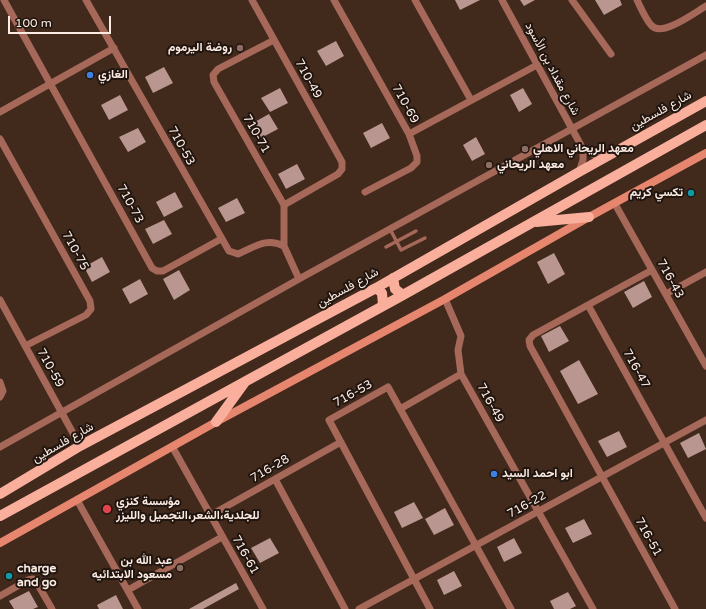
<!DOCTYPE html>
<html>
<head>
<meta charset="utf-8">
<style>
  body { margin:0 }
  #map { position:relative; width:706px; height:609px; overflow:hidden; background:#41291c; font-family:"Varela Round",sans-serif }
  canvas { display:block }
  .scale { position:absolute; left:8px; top:16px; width:103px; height:18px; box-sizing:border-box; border:2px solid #fcebe3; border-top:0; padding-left:5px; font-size:12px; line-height:14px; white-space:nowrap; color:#fcebe3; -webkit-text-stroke:3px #20150f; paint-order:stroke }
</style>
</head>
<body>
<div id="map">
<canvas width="706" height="609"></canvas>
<div class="scale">100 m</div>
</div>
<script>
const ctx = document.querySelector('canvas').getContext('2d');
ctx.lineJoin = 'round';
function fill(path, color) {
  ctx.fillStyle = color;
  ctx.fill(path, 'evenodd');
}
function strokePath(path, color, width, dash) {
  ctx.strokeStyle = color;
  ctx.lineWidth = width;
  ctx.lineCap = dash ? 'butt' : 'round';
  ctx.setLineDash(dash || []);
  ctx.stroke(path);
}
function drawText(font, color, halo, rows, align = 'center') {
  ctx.font = font + ' "Varela Round",Vazirmatn,sans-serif';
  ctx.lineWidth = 4;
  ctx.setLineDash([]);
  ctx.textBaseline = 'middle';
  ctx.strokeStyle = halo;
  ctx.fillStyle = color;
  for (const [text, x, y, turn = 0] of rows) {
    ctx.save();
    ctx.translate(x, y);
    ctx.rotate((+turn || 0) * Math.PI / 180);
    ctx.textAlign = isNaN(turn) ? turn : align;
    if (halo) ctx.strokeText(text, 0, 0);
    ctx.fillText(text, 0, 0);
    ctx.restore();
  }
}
fill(new Path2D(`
  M455,0H480L460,10Z
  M520,0H535L524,6Z
  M595,0H620L622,5L604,15Z
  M336,41L344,56L326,66L317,51Z
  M164,67L173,83L153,93L145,77Z
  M280,88L288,103L270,112L261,98Z
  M523,88L532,104L519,112L510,95Z
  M120,95L128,110L109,120L101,105Z
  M269,114L278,129L259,139L251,124Z
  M382,123L390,138L371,148L363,133Z
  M138,128L146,142L128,152L119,137Z
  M476,137L485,154L472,161L463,145Z
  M297,164L305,179L286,189L278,174Z
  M175,192L183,207L164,217L156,202Z
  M237,198L245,213L226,222L218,208Z
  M164,220L172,234L153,244L145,229Z
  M554,253L565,274L548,284L537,262Z
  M102,257L110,272L92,282L84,267Z
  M179,270L190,290L174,300L163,279Z
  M140,279L148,294L130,304L122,289Z
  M644,281L652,297L633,308L624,292Z
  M560,326L569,341L549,352L541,336Z
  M579,360L598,394L578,404L560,371Z
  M619,431L627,447L607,457L598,441Z
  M699,433L706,449L688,458L680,443Z
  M414,502L423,518L402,528L394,512Z
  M445,508L454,525L434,535L425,519Z
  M584,519L592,534L573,543L565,528Z
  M270,538L279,553L260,563L251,548Z
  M514,538L522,553L504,562L497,547Z
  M454,571L462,586L444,595L437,580Z
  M236,583L239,589L203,609H189Z
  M29,591L38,607L33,609H14L9,601Z
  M568,592L576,606L570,609H554L550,601Z
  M116,595L123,609H99L97,605Z`), '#b99690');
strokePath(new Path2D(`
  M390,229L401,250L425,238
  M386,247L416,231`), '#a56859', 3.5);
strokePath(new Path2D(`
  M4,0L152,268L157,271H163L221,239
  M86,0L229,251L238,254C255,247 266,237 284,246
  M252,0L342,162V169L338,174L284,205L214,82L213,75L218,69L274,40
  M334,0L409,134L537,65
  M415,0L471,100
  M502,0L583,149V160L579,172
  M572,0L611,54
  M637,0C641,8 645,18 651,25C661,38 694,13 706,6
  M0,112L114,48
  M0,139L90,301L91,309L86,315L25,346
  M583,149L598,157H605
  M365,192L411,168L417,162V156L409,134
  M615,204L706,366
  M284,205V246L299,279
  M652,270L533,335L529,340L530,346L675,609
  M666,294L706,272
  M445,299L461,336L458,350L461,374L593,609
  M0,300L80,446
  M588,305L706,518
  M0,382L3,391L0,397
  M400,409L461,374
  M0,447L299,279L706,55
  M173,448L263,609
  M275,479L345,609
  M77,500L138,609
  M211,515L341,442
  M128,590L222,537
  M0,596L28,580L33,579L37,583L52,609
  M359,609L706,420
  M430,609L329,420L388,387L511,609`), '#a56859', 7);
strokePath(new Path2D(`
  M0,543L216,422L445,299L589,217L706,153`), '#e7866f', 8);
strokePath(new Path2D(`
  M536,222L589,217
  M393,278L395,289L403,295
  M376,288L382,293L383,305
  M216,422L245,382
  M0,494L80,446L376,288L579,172L706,101
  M0,516L403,295L706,125`), '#faaf9d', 10);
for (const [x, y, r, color] of [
  [240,48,4,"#8d6e63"],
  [90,75,4,"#3f7fe0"],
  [525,149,4,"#8d6e63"],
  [489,165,4,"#8d6e63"],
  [691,193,4,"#0f9aa8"],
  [494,474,4,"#3f7fe0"],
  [107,509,5,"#e0444e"],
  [180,568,4,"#8d6e63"],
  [9,576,4,"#0f9aa8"]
]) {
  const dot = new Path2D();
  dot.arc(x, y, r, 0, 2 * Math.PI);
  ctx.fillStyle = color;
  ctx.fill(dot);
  strokePath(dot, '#20150f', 1.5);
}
drawText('bold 12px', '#fcebe3', '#20150f', [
  ["روضة اليرموم",232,48,"right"],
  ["الغازي",98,75],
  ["معهد الريحاني الاهلي",533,149],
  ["معهد الريحاني",497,165],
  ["تكسي كريم",683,193,"right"],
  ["ابو احمد السيد",502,474],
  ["مؤسسة كنزي",116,502],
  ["للجلدية،الشعر،التجميل والليزر",116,516],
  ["عبد الله بن",172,561,"right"],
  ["مسعود الابتدائيه",172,575,"right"],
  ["charge",17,569],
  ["and go",17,583]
], 'left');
drawText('12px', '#fcebe3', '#20150f', [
  ["شارع مقداد بن الأسود",552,69,62],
  ["710-49",308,79,61],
  ["710-69",405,104,61],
  ["شارع فلسطين",661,111,-29],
  ["710-71",256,134,60],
  ["710-53",181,146,61],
  ["710-73",130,204,61],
  ["710-75",75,251,61],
  ["716-43",670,279,61],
  ["شارع فلسطين",348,288,-29],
  ["710-59",50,368,61],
  ["716-47",636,369,61],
  ["716-53",353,394,-29],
  ["716-49",490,403,61],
  ["شارع فلسطين",63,443,-30],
  ["716-28",270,469,-30],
  ["716-22",527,505,-29],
  ["716-51",648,537,61],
  ["716-61",245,555,61]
]);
</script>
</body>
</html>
